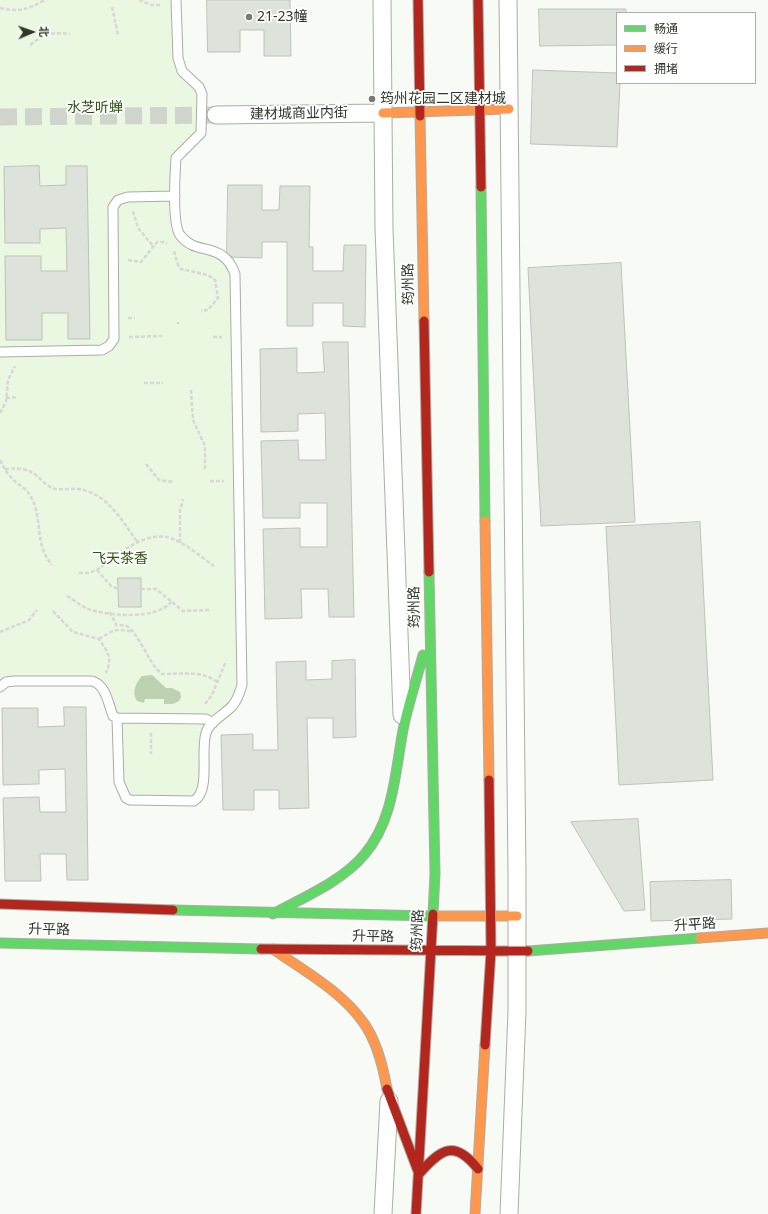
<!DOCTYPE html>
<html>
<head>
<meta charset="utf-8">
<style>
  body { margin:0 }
  #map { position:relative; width:768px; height:1214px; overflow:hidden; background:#f8fbf5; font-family:"Noto Sans","Noto Sans SC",sans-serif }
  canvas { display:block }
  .legend { position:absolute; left:616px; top:12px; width:140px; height:72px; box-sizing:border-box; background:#fff; border:1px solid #acafaa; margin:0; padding:5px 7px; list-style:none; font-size:12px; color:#30372b }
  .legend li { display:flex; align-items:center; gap:8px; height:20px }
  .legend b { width:20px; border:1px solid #acafaa }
  .north { position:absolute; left:12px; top:12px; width:40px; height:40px; -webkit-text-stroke:3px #fff; paint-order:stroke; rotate:88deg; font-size:11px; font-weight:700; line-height:16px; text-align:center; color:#30372b }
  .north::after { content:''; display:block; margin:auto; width:14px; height:18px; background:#30372b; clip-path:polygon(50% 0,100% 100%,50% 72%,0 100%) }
</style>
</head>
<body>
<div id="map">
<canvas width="768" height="1214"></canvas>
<ul class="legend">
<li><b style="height:5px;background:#63d668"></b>畅通</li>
<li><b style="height:5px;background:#ff974d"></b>缓行</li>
<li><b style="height:5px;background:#b3261e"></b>拥堵</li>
</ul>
<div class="north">北</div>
</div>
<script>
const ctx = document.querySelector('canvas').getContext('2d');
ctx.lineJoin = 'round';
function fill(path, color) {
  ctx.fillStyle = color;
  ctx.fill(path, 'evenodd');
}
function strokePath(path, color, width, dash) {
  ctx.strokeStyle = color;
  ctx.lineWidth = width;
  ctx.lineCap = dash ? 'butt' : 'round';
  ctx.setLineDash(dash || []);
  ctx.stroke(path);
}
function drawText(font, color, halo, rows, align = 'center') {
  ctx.font = font + ' "Noto Sans","Noto Sans SC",sans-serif';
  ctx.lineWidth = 3.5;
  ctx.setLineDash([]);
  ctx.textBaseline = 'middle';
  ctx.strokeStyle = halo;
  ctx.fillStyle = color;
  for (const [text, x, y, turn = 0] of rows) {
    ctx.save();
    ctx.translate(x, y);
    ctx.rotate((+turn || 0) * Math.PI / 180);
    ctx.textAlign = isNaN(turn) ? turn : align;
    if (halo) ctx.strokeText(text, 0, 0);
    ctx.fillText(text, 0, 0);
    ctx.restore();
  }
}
fill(new Path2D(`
  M0,0H176L178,58L199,87L201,133L176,158L180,236L232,264L239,694L206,731L199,797L130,800L121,789L117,718L99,683L15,681L0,687Z`), '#eaf8e1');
fill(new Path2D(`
  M152,675L166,688H172L180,692L181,697L179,701L173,704H164V699H145L144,703L137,701C131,692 136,683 142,676Z`), '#bed2b2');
const building = new Path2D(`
  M207,0H290L291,56H264V30H240V52H208Z
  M539,9H626V13H617V45L540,46Z
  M533,70L617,73V83H620L617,147L531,144Z
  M39,166L40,186L66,185V166H87L90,339H68V313H42V340H6L5,256H41V271H67L66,228L40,229V243H5L4,167Z
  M228,185H262V210H279L280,186H310L309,247H313V271H343L344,245H366L365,327L343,326V303H313V326H287V242H262V258L227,257Z
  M621,263L635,522L541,526L528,268Z
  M323,342H348L354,617H329L328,589H301L302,618L265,619L263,529L300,528V547H327V503H300V518H263L261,441L298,440L299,460H326L325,413L298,414V431L261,432L260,349L297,348V373L324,372Z
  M700,522L713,780L619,785L606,527Z
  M118,578H141V607H119Z
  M355,660L356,737L333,738V718H307L309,808L279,809V790H254V810H223L221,735L253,734V750H278L276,662L306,661V680L332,679V661Z
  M64,707H86L88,880H67L66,854H40L41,881H5L3,798L39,797L40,812H66L65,769L39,770V784L3,785L2,708H38V727L64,726Z
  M638,819L645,910L624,911L571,822Z
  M731,880L732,919L651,921L650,882Z`);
fill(building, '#dde2da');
strokePath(building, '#bdc2ba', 1);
strokePath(new Path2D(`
  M0,117L216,115`), '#d0d4cd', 17, [17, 8]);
const lane = new Path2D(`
  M0,352L102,350L109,346L114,339L113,207L118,200L128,197L175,196
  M0,687L6,682L15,681H92C106,685 108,703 113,716L117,718L206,719L213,723
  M117,718L119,782L126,798L130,800L194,801C211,790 200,752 206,733C209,721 226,714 233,705C238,699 240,692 242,685L235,274C223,240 196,257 180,235C172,224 175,173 176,158L201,133L202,94L199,87L182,71L178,58L176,0`);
const street = new Path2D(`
  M382,0L384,228L402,715
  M508,0L517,873V1011L509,1214
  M216,115L383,113
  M383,1214L389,1101`);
const fast = new Path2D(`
  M481,187L485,521
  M429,572L435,874L433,914
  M173,910L432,916
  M273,914C304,897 341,882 364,855C395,819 395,769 404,725C409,702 417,678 423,655
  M0,943L261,949
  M528,951L700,938`);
const slow = new Path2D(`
  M383,113L509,109
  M420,116L424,321
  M485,521L489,780
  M432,916H517
  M700,938L768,933
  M273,949C304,971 341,991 363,1022C377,1041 383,1066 387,1089
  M475,1214L485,1045`);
const jam = new Path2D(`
  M418,0L420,116
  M478,0L481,187
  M424,321L429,572
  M0,904L173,910
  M261,949L528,951
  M485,1045L491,951L489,780
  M387,1089L419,1174C441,1149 454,1139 478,1169
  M416,1214L433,914`);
strokePath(lane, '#a9aea6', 11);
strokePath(street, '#a9aea6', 19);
strokePath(fast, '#a9aea6', 11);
strokePath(slow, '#a9aea6', 11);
strokePath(jam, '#a9aea6', 11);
strokePath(new Path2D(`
  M139,0L152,5H161
  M112,7L118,35
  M0,8C17,12 29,10 44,0
  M30,45C46,33 51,32 70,34
  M133,211L138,228L153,246
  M174,251L178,265L181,269L208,275L215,280L218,298L208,310L201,311
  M128,260L141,262L157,242H164L167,244
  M128,318H135
  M178,322V324
  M129,337L162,336
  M213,337H222
  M144,383H163
  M191,390L193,420L205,446V470
  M6,398L18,397
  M0,413L6,402L8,380L15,366
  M0,460C3,466 6,472 10,476C16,484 25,487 30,495C44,518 33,543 52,565
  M146,464L159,480L174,482
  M5,469C17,468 28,468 37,476C42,480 46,485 52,488C60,491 70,488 79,489C108,494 121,520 137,541
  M210,481H224
  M180,543V511L183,499
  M97,570L111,586L118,589
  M79,573H89L97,570C117,556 145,528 173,539C188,545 201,557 214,566
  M141,589H156L183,611L209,610
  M67,596C74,600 81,606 88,609C109,616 157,620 171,602
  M53,611L73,632L99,639C107,651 113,658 106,673
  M110,612L116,625C119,625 124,625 126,626C137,629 149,665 162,674C181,674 202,670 217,682
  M0,632L29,620L37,610
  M99,639C113,630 116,628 133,632
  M205,704L212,695L226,661
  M151,733V754`), '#d6d7d6', 2.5, [4, 2]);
strokePath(lane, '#fefefe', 9);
strokePath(street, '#fefefe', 17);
strokePath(fast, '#63d668', 9);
strokePath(slow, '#ff974d', 9);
strokePath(jam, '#b3261e', 9);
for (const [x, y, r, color] of [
  [249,17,4,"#767c72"],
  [372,99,4,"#767c72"]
]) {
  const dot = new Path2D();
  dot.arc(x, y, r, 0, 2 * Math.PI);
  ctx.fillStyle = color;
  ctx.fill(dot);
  strokePath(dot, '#fff', 1.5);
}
drawText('14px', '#30372b', '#fff', [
  ["21-23幢",257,17],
  ["筠州花园二区建材城",380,99]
], 'left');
drawText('14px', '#2f5013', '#fff', [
  ["水芝听蝉",95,108],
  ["飞天茶香",120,559]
]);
drawText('14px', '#30372b', '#fff', [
  ["建材城商业内街",299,114,-1],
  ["筠州路",409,284,-91],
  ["筠州路",415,607,-91],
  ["升平路",695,925,-4],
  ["升平路",49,930,1],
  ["筠州路",418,930,-87],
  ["升平路",373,937,1]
]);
</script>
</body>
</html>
